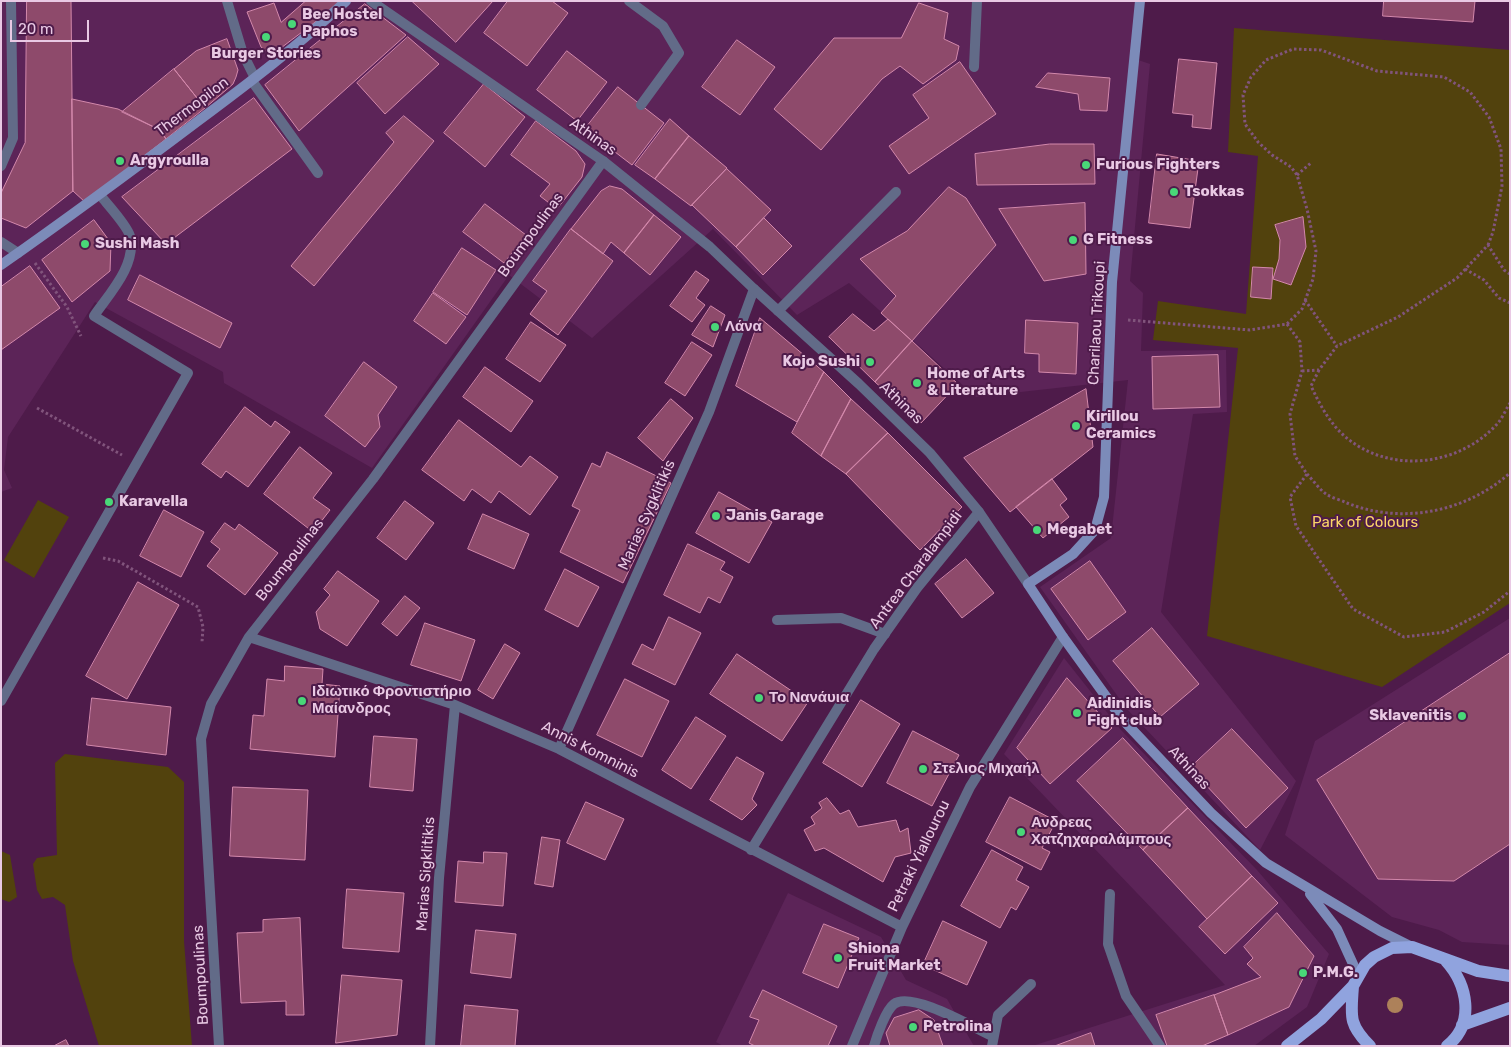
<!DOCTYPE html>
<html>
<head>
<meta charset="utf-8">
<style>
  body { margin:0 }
  #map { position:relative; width:1511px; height:1047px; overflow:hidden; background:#4e1b4a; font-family:Rubik,sans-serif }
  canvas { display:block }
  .frame { position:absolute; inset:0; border:2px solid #e9c9e4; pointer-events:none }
  .scale { position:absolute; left:10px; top:20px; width:79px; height:22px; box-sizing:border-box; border:2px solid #e9c9e4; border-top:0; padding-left:6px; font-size:15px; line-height:18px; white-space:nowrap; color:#e9c9e4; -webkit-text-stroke:4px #4e1b4a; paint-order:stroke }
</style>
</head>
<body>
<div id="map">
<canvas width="1511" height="1047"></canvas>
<div class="frame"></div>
<div class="scale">20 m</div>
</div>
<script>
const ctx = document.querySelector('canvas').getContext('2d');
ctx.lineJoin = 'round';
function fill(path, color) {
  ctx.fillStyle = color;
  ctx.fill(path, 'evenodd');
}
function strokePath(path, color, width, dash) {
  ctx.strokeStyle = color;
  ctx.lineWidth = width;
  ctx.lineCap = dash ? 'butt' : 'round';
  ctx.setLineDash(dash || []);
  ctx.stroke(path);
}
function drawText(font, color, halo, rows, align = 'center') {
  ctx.font = font + ' Rubik,sans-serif';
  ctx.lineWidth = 4;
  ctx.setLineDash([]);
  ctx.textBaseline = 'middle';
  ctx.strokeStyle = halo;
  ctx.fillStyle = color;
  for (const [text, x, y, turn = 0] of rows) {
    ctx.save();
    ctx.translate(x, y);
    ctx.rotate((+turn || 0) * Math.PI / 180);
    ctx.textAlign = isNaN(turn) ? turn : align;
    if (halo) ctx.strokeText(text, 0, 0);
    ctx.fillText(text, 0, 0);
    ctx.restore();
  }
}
fill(new Path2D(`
  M1,1H1140L1135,59L1150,64L1130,281L1143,293L1141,351L1226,350L1227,412L1193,414L1161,612L1296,781L1260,850L1126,708L1040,587L1111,538L1128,380L976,397L849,283L797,315L713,229L592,338L509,275L372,468L224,383L223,372L95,302L8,437L4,470L12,488L1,492Z
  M1510,618V945L1462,942L1439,930L1392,917L1285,835L1315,741Z
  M1064,658L1121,730L1257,870L1329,954L1307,1007L1254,1046H1032L1225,985L1004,754Z
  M788,893L881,937L906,980L947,999L974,1046H723L716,1042Z`), '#5c2458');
fill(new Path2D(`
  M1234,28L1510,50V603L1382,687L1207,636L1238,348L1153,340L1158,301L1246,314L1258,156L1228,152Z
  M38,500L69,517L34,578L4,560Z
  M65,754L168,767L184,782V941L192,1046H99L73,961L65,905L53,897L42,899L37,890L33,864L37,858L57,855L55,763Z
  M1,851L10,855L17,897L9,902L1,899Z`), '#52420d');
const building = new Path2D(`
  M27,1H71L73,191L26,228L1,218V193L25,143Z
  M306,1H343L273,54L267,52L261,47L247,12L274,3L281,22Z
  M412,1H493L456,42Z
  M508,1H552L568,13L527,66L484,33Z
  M1384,1H1475L1473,22L1383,16Z
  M919,3L948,13L944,39L959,46L956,60L923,84L900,66L882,79L821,150L774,109L834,38H901Z
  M365,4L406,35L299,131L265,85Z
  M408,37L439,64L385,114L357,83Z
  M227,39L238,70L236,77L233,84L205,108L174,69L196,51Z
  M737,40L775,67L740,115L702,87Z
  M567,51L607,82L577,121L537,90Z
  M1179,59L1217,63L1211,129L1192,127L1193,115L1173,113Z
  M960,62L996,114L909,174L889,146L929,118L913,95Z
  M174,69L205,108L166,139L160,130L122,112Z
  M1048,73L1110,78L1107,111L1080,110L1078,94L1036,87Z
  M484,84L525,117L485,167L444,133Z
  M618,87L664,123L632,165L585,129Z
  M254,98L292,149L166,244L122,197Z
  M72,99L118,109L160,130L166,139L85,202L73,191Z
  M404,116L434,141L314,286L291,266L394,142L386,133Z
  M670,119L689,136L655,179L635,165Z
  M536,121L576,151L585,164L582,177L557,209L540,196L550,184L511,155Z
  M689,136L727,168L691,206L655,179Z
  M1050,144H1094L1095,184L977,185L975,154Z
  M1157,154L1199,161L1190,228L1149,223Z
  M727,169L771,210L736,247L692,205Z
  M610,186L622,189L654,215L624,253L611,242L603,254L571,229L601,191Z
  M949,187L966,198L996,245L912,341L881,313L896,296L860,259L907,231Z
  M1085,203L1086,274L1044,281L999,209Z
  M485,204L526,235L504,263L463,232Z
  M654,215L681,237L650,275L624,253Z
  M1303,217L1306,247L1291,285L1273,279L1279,259L1280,240L1275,225Z
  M764,218L792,246L763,275L736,247Z
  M94,220L111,243L110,271L72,302L42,260Z
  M571,229L613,261L558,335L530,314L547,291L533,281Z
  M462,248L496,270L467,315L433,292Z
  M30,266L60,308L1,350V287Z
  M1253,267L1273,268L1271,299L1251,297Z
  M696,271L709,280L696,298L705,305L692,322L670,306Z
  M140,275L232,323L220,348L128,300Z
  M433,293L466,317L446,344L414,321Z
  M711,306L725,315L713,347L692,335Z
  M853,314L874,331L888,319L912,341L875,382L829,337Z
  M760,318L824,372L797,422L736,386Z
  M1026,320L1078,323L1076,374L1039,372V354L1025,353Z
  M531,322L566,345L540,382L506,359Z
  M912,341L958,384L921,423L875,382Z
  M692,342L712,355L685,396L665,383Z
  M1218,355L1220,407L1153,409L1152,357Z
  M364,362L397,387L378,415L380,427L365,447L325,416Z
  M485,367L533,401L511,432L463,397Z
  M824,372L851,399L821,456L792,433Z
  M1086,389L1093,447L1010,512L964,458Z
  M671,399L693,418L663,461L638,438Z
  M851,399L888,433L846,474L821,456Z
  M245,407L271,427L275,421L290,432L248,487L226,471L221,478L202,464Z
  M459,420L521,467L530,456L558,477L530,515L499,491L491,503L472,489L464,501L422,470Z
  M888,433L962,507L920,550L846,474Z
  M300,447L332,473L313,498L330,510L313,532L264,494Z
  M607,452L671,483L623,583L560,552L580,510L572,506L592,463L600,467Z
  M1052,479L1067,499L1060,505L1069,517L1043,538L1016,507Z
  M719,492L772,522L749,563L696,533Z
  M405,501L434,523L406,560L377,538Z
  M164,510L204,532L181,577L140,556Z
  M483,514L529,534L514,569L468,549Z
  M225,523L235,530L239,524L278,553L245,595L207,566L220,549L211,542Z
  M688,544L725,562L720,570L733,577L720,603L708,597L700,613L664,595Z
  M966,559L994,593L962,618L935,584Z
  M1090,561L1126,612L1088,640L1051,589Z
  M565,569L599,587L578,627L545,610Z
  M338,571L379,601L347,646L320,629L316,612L330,595L324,589Z
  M138,582L179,605L127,699L86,676Z
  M405,596L420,608L397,636L382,624Z
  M669,617L701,633L675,685L632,664L642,644L653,650Z
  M425,623L475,640L461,681L411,665Z
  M1152,628L1199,684L1160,717L1113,661Z
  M505,644L520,653L493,699L478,690Z
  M1510,653V844L1454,881L1378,879L1317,780Z
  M737,654L808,702L782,741L710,694Z
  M285,666L323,669L322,684L340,686L335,757L250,749L253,715L264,716L267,679L284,681Z
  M1067,678L1112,728L1050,784L1017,748Z
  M625,679L669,701L642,757L597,735Z
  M92,698L171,707L166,755L87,745Z
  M861,700L900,724L862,787L823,763Z
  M696,717L726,736L691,789L662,770Z
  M1232,729L1288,788L1246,828L1190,768Z
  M913,731L959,755L932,806L887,783Z
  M374,736L417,739L413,791L370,787Z
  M1123,738L1188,808L1143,850L1077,781Z
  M737,757L764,773L752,799L757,805L742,820L710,800Z
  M233,787L308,790L305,860L230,856Z
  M1010,797L1056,821L1042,848L1050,852L1041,870L986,842Z
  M827,798L840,814L849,810L858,827L896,820L900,832L908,828L911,853L895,857L883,882L824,848L815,851L804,830L815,824L811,817L822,808L819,803Z
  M586,802L624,819L605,860L567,843Z
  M1188,808L1252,876L1207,919L1143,850Z
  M542,837L560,840L553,887L535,884Z
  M992,850L1023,867L1016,880L1029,887L1016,910L1011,907L1000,928L961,906Z
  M484,852L507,853L503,906L455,902L458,861L483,863Z
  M1252,876L1278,903L1225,954L1199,927Z
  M347,889L404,893L399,952L343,948Z
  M1277,913L1314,956L1289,1007L1228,1035L1214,995L1261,977L1247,964L1253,958L1244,947Z
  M300,918L304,1015H286V1001L241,1003L237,933L263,932V920Z
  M943,921L987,942L967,985L923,965Z
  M824,924L859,938L838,988L803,973Z
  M476,930L516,934L511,978L471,973Z
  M342,975L402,980L397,1035L336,1043Z
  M763,990L837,1026L828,1046H755L749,1043L759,1020L750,1017Z
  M1214,995L1228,1035L1202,1046H1167L1156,1015Z
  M465,1005L518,1010L515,1046H461Z
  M919,1010L934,1020L943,1046H890L886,1033L894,1018Z
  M1091,1033L1095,1046H1055Z
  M66,1040L69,1046H54Z`);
fill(building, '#8e4a6b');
strokePath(building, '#d388ab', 1);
strokePath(new Path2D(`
  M1297,175L1312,162
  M35,263L67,307L81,336
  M1465,269L1484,280L1499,298L1510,303
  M1305,300L1337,346
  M1128,320L1250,330L1287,324L1302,309L1313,279L1316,251L1307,209L1297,175L1291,167L1272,155L1258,142L1245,124L1243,95L1251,77L1266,60L1293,49L1321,50L1377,71L1444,77L1470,92L1489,117L1501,149L1502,186L1493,232L1488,245
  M1287,324L1300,342L1302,371L1290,414L1295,456L1307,474L1290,497L1296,526L1353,609L1404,637L1445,632L1484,612L1510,591
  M1319,370L1311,386C1321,407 1332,428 1352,442C1397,474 1462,464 1498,423C1503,417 1506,409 1510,403
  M1302,371L1319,370L1337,346L1398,317L1457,278L1488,245L1504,270L1510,274
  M37,408L122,455
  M1307,474C1313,480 1319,489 1326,494C1332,498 1341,500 1347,503C1402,525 1466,512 1510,473
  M103,558L118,561L198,607L203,627L202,642`), '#81547c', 3, [2.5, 2.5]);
strokePath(new Path2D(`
  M629,1L663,26L679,53L641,105
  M974,67L977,1
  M252,81L318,173
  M778,311L896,192
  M777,620L841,618L885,634
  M1,701L188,373L94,316C109,294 137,265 130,236C127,225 108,205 100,195
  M1110,894L1108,944L1126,996L1160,1046
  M874,1046C877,1035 886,1010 894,1004C912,991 974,1028 992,1036
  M992,1046L998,1015L1031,984`), '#626b88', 10);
strokePath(new Path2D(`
  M227,1L243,54L255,78
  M249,637L455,705L559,749L902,927
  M559,749L709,412L754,289
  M751,850L874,649L917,588L979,512
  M219,1046L201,739L211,704L249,637L373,479L603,161
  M430,1046L439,878L455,705
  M852,1046L902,927L970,787L1063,637`), '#626b88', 10);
strokePath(new Path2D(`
  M371,1L603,161L710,247L754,289L859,384L930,453L979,512L1028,584
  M1,166L13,138L11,1
  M1,242L18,253`), '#626b88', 10);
strokePath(new Path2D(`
  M1140,1L1112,282L1104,497L1095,530L1073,554L1028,584L1063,637L1123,720L1211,813L1266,863L1380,931L1412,947
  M1,265C68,218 133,170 198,121C249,83 299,45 346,1
  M1310,894L1337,929L1358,975`), '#7c8bb9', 10);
strokePath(new Path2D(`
  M1446,961C1467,984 1476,1023 1447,1046
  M1353,986C1351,1016 1348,1024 1370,1046
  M1462,1025L1510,1008
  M1287,1046L1321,1019L1353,986L1365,965L1374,957L1392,948L1412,947L1478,971L1510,976`), '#90a3de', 12);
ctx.fillStyle = '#ad815a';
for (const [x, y] of [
  [1395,1005]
]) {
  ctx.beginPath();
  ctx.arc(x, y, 8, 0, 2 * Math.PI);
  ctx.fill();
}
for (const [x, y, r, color] of [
  [292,24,5,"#49d778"],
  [266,37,5,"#49d778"],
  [120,161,5,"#49d778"],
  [1086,165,5,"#49d778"],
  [1174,192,5,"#49d778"],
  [1073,240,5,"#49d778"],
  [85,244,5,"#49d778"],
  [715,327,5,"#49d778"],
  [870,362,5,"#49d778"],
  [917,383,5,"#49d778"],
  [1076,426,5,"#49d778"],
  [109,502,5,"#49d778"],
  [716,516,5,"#49d778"],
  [1037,530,5,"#49d778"],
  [759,698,5,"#49d778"],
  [302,701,5,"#49d778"],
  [1077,713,5,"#49d778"],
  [1462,716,5,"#49d778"],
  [923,769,5,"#49d778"],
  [1021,832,5,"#49d778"],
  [838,958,5,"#49d778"],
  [1303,973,5,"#49d778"],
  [913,1027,5,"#49d778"]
]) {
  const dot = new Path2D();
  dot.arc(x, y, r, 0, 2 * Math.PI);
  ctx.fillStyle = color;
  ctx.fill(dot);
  strokePath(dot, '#4e1b4a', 2);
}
drawText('bold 15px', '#e9c9e4', '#4e1b4a', [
  ["Bee Hostel",302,15],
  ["Paphos",302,32],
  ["Burger Stories",266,54,"center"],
  ["Argyroulla",130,161],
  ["Furious Fighters",1096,165],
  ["Tsokkas",1184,192],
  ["G Fitness",1083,240],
  ["Sushi Mash",95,244],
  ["Λάνα",725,327],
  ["Kojo Sushi",860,362,"right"],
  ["Home of Arts",927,374],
  ["& Literature",927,391],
  ["Kirillou",1086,417],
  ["Ceramics",1086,434],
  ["Karavella",119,502],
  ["Janis Garage",726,516],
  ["Megabet",1047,530],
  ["Ιδιωτικό Φροντιστήριο",312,692],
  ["Μαίανδρος",312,709],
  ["Το Νανάυια",769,698],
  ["Aidinidis",1087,704],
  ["Fight club",1087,721],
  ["Sklavenitis",1452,716,"right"],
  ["Στελιος Μιχαήλ",933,769],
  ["Ανδρεας",1031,823],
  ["Χατζηχαραλάμπους",1031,840],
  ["Shiona",848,949],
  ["Fruit Market",848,966],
  ["P.M.G.",1313,973],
  ["Petrolina",923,1027]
], 'left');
drawText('15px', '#e9c9e4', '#4e1b4a', [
  ["Thermopilon",192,107,-37],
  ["Athinas",593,137,35],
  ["Boumpoulinas",531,235,-54],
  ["Charilaou Trikoupi",1097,323,-87],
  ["Athinas",901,403,44],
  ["Marias Sygklitikis",647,515,-66],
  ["Boumpoulinas",290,560,-52],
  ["Antrea Charalampidi",916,570,-53],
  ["Annis Komninis",590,750,27],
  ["Athinas",1189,768,47],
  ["Petraki Yiallourou",919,856,-64],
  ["Marias Sigklitikis",426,874,-86],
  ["Boumpoulinas",201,975,-93]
]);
drawText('15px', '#fad567', '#4e1b4a', [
  ["Park of Colours",1365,523]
]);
</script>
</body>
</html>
